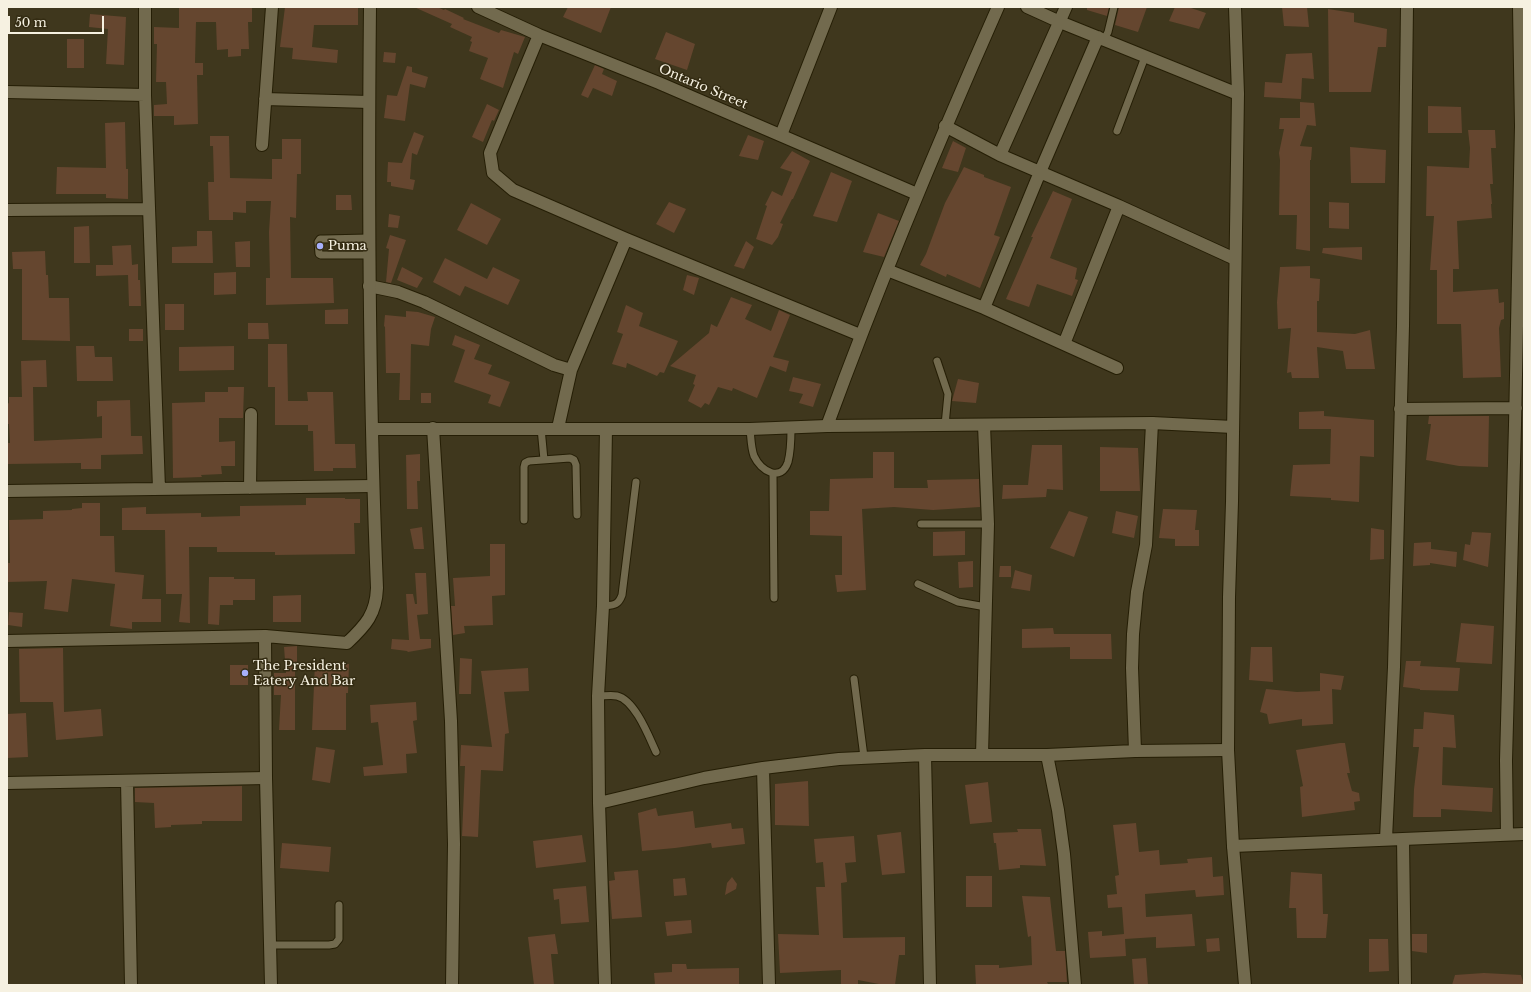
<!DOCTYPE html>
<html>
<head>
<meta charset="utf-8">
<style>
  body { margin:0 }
  #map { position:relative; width:1531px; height:992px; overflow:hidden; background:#3f371d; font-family:"Libre Baskerville",serif }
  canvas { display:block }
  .frame { position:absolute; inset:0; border:8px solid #f6f1e1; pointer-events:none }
  .scale { position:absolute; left:8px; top:16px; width:96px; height:18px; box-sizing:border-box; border:2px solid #f6f1e1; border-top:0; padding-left:5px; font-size:12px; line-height:14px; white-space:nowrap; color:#f6f1e1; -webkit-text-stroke:3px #342c13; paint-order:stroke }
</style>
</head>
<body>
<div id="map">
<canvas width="1531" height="992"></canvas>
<div class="frame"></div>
<div class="scale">50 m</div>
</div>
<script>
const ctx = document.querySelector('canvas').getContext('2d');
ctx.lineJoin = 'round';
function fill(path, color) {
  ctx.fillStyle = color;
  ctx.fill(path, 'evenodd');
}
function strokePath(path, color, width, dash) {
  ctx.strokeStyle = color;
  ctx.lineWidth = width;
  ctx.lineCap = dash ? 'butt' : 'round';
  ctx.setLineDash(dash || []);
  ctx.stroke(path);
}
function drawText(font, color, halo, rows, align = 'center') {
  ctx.font = font + ' "Libre Baskerville",serif';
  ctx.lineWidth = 3;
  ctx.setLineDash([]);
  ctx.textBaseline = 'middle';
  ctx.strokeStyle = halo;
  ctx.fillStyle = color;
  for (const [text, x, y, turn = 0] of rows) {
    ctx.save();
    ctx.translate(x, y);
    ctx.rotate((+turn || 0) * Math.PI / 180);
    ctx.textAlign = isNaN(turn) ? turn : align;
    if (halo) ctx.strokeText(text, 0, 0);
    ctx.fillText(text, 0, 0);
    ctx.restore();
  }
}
fill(new Path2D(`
  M179,7H252V22H248L249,49H241V56L228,57V49L217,50L216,22H196L195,63H203V75H197L198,124L174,125V116H154V105L167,104L166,82H156L157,44H154V27L179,28Z
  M285,7H358V25H314L312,47L338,50L337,63L292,59L293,48L280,47Z
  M414,7H437L444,10L445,9L464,18L463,19L499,33L501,30L525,37L518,54L514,52L503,88L480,79L488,58L469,51L472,42L470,41L472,37L450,27L452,24Z
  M568,7H611L601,33L563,17Z
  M1087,7H1109L1107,16L1087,10Z
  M1119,7H1147L1138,32L1115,25Z
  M1175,7H1188L1206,13L1199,29L1169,21Z
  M1282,7H1307L1309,27L1284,26Z
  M1328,9L1354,13V22L1387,29L1386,47H1378L1371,92H1329Z
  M90,14L126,17L124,65L106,64L108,29L89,27Z
  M666,32L695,44L687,70L655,59Z
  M67,39H84V68H67Z
  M384,52L396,53L395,63L383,62Z
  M1312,53L1314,79L1302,78L1301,99L1264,97L1265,82L1282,83L1286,54Z
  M595,65L604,69L602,74L617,81L612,96L593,88L588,98L581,95Z
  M407,66L412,67V72L428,77L425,88L410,84L405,121L384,118L387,95L397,96Z
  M1300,102L1314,103L1316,126L1307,125L1300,146L1312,147L1311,160H1310V251L1296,249L1297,215H1279L1280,160L1279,153L1284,129H1279L1280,118H1300Z
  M487,104L499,110L494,121L492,120L483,142L472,137Z
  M1428,106L1461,107L1462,133H1428Z
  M125,122L126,169H128V199L106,198V194H56L57,167L106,168L105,123Z
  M1468,130H1495L1496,148H1491L1493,184H1490L1492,204H1491L1492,218L1457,221L1459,269H1453V292L1498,289L1499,303L1504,302V319L1501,320L1499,328L1501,377L1463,378L1461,324H1437V270H1430L1434,216H1426L1427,166L1469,168L1470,148Z
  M414,132L424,136L417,155L412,153L410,179L415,180L413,190L391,186V182H387L388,162L402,163Z
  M748,135L764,141L758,160L739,156Z
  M210,136H229L230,178L272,179V159H282V139H301V174H297L296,218L290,217L291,278H333L334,303L266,305V278H270L269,232L271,201H246V213L233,212V220H209L208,182H214L213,146H210Z
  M953,141L966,148L958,172L942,168Z
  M1350,147L1386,150L1385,183H1351Z
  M792,151L810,161L793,199H792L780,223L783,224L778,237L772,245L756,239L767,206L765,205L772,191L782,196L792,172L780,168Z
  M964,167L984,175V177L1011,187L994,235L1000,237L980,288L947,274L946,277L920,265L926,254L945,203Z
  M831,172L852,181L837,222L813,216Z
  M1053,191L1072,199L1050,258L1077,268L1075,279L1078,280L1072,296L1037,284L1029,307L1006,299L1033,237H1031Z
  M336,195H351L352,210H336Z
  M669,202L686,209L674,233L656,224Z
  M1329,202L1349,203V229L1329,228Z
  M471,203L501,219L487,245L457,230Z
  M878,213L899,221L884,257L863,252Z
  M389,214L400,216L398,228L388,227Z
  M89,226L90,263H74V227Z
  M197,231H212L213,263H172V247L197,246Z
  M390,235L406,240L391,283L386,282L389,249L386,248Z
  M250,241V267H236L235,242Z
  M746,241L754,247L744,269L734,266Z
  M131,245L132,265L138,264V280H140L141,306H129L128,275L96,276V265H113L112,246Z
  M1362,247V260L1322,253L1323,248Z
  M45,251L46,275H48L49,298H69L70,341L22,340V269H13L12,252Z
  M445,258L487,279L493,267L520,280L508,305L465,286L460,296L433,282Z
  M1310,266V278L1320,279L1319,301H1317V332L1355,334L1370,330L1375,369H1346L1343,351L1317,347L1319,378H1292L1291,372L1287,373L1291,328L1278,329L1277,302L1280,267Z
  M402,267L423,278L417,288L397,280Z
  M236,272V294L214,295V273Z
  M687,275L699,278L694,295L683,290Z
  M731,297L752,305L745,319L771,331L779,310L790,315L773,357L789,361L786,372L770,366L757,398L733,388L732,391L718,387L709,405L705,403L701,408L688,401L695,385L693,384L696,375L670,366L709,333L711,324L717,327Z
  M165,304H184V330H165Z
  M626,305L643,313L639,326L678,341L664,373L660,372L657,376L627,363L626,368L612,364L623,334L617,332Z
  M348,309V324H325V310Z
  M406,311L418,312L435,317L431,329L429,346L411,344L410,400H399L400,373H386L385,327L384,326L385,315L406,317Z
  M248,323H268L269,339H248Z
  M129,329H143V341H129Z
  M455,335L480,345L474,359L492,365L488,374L510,382L500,407L488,403L491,395L454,382L465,350L452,345Z
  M268,344H287L288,401H308L307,392H333L335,444H355L356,468H333V471H314L313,431H308V425H275V387H268Z
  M76,346H94L95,357H112L113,381H77Z
  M234,346V370L179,371V347Z
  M46,360L47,387H33L34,441L102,438V416L97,417V401L130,400L131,436H142L143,454L101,455V469H81V463L7,464V443H10L9,424H7V404L9,403V397H22L21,361Z
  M793,377L821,384L813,407L799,403L803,394L789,391Z
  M958,379L979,383L976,403L952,401Z
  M228,387H244L243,418H219V442L235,441V466H221L222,474L201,475L202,477L173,478L172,403L205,402V392H228Z
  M421,393H431V403H421Z
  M1324,411V416L1374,420V457L1360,456L1359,502L1331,500V498L1290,496L1293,465L1330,464L1331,429H1299V412Z
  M1429,416H1489L1488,467L1459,466L1426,460L1431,424H1428Z
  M1032,445H1062L1063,490L1047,489L1046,497L1002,499L1003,485H1028Z
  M1100,447L1138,448L1140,491H1100Z
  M873,452H894V488H928L927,480L979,479L980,507L933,510L894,507L862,509L866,590L837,592L835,575H842V536L810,535V511H829L830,479L873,478Z
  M420,454V481H417L418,509H407L406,455Z
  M306,498H345V499H360V523H354L355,554L275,555V552H217V547H189L190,623L179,622L182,594H166L165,530H122V508L146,507V514L201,513V517L240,516V506L306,505Z
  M82,503H100V536H114L115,572L144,575L142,599H161V622H132V629L110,626L115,584L72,579L68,612L44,609L47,581L7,582V563H10L9,520L43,519V511L72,510V509L82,508Z
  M1163,509L1197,510L1195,530H1199V546H1175V539L1159,538Z
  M1069,511L1088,517L1074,557L1050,548Z
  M1116,511L1138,516L1134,538L1112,533Z
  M422,527L424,549H414L410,529Z
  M1371,528L1384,530V559L1370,560Z
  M965,531V555L933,556V532Z
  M1472,532L1491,533L1488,567L1463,560L1465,544L1470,545Z
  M1431,542V549L1457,552L1456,567L1430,563V565L1413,566L1414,543Z
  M490,544H505V595L492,596L493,625L464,626L465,633L453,635L451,606H455L453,578L490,576Z
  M973,561V587L959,588L958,562Z
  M1000,566H1011V577H999Z
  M1015,570L1032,575L1030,591L1011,588Z
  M415,573H426L428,614L417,615L420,639H431V648L408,652L407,651L391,649L392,639L409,640L406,594H413L415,604H417Z
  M209,577H234V579H255V600H233V605H220L219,625L208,624Z
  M301,595V622H273V596Z
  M9,612L23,613L22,627L8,625Z
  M1461,623L1494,626L1492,664L1456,662Z
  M1053,628L1054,634H1111L1112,659H1070V647L1022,648V629Z
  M297,646V664H295V730H279L281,695H274V673H286L284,647Z
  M1251,647H1272L1273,682L1249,680Z
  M63,648L64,712L101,709L103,736L56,740L53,702H20L19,649Z
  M460,658L472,659L471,694H459Z
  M1406,661H1421L1420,666L1460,668L1458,691L1420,690V689L1403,687Z
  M315,663L349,664L348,693H346V730H312Z
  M230,665H248V685H230Z
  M528,668L529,691L504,692L509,733L505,734L503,771L481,770L478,837L462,836L465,766H460L461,745L492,747L481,671Z
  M1320,673L1344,676L1341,690L1332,689L1333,724L1302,726V719L1269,724L1267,714L1260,712L1266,689L1297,692L1320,691Z
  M416,702L417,720L413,721L417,753L406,754L407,773L364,776L363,767L383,765L378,722L371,723L370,705Z
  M1424,712L1454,715L1456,748L1443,747L1442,785L1493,788L1492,812L1441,809V817H1413L1414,789L1419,747H1413L1414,729H1423Z
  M26,713L28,757L7,758V714Z
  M1340,743H1345L1350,773H1347L1352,791L1359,793L1360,801L1354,802L1355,810L1302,817L1300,787L1303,786L1296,750Z
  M316,747L335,750L330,783L312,780Z
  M808,781L809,826L775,825V784Z
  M988,782L992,822L970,824L965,785Z
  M242,786V821H202V824L171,825V827L155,828L154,803L135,802V788Z
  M656,808L658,816L693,811L695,828L731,823L732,829L743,828L745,844L712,848L711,843L675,848L642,851L638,813Z
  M1136,823L1139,852L1159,850L1160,865L1188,863L1187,859L1212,857L1213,877L1223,876L1224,895L1196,897L1195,890L1145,894L1146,917L1192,914L1195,946L1156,948V937L1125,939L1126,956L1090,958L1088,932L1102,931V936L1124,934L1122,907L1108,908L1107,895L1117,894L1115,876L1119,875L1113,825Z
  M1017,829H1041L1046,866L1020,865V868L999,870L996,843H994L993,833L1018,832Z
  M901,832L905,873L882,875L877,835Z
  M582,835L586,862L536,868L533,841Z
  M854,836L856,862L845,863L847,882L841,883L843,938L905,937V955H899L895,985H884L858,980V985H841V970L780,973L778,934L819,935L816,887H825L823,862L816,863L814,839Z
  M282,843L331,847L329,872L280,868Z
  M638,870L642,917L612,919L609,881L615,880L614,872Z
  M1291,872L1322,874L1323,914H1328L1326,938H1297L1296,908H1289Z
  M966,876H992V907H966Z
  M732,877L737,884L736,889L725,895L727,883Z
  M685,878L687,895L674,896L673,879Z
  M586,886L589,922L561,924L559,899L554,900L553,889Z
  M1022,896L1050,897L1056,951H1065L1067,982H1047L1048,984L1041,985H976L975,965H999V968L1032,965L1031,936L1028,937Z
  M691,920L692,933L667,936L665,922Z
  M555,934L558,954H551L554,985H534L528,937Z
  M1412,934H1427V953L1412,951Z
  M1219,938L1220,951L1207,952L1206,939Z
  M1369,939H1388L1389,971L1369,972Z
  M1146,958L1148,985H1134L1132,959Z
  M672,964H686L687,969L739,968V985H655L654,973L672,972Z
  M1484,973L1521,975L1524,985H1452L1455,975Z`), '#65462f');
const service = new Path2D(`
  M1104,40L1108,32L1114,7
  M1117,131L1145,57
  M368,238L324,239H320L318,242L319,254L321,255H369
  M937,361L948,394L945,425
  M541,428L544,460
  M750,429C751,438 751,448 754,456C761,471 781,483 788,462C791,451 791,439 791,428
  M773,474L774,598
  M524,520V467L525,463L529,461L570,458L574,460L576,465L577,515
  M921,524H988
  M918,584L958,602L986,607
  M603,606C613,605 618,606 622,595L636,482
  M854,679L864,757
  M598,696C604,696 612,695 617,696C635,700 649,737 656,752
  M270,945H329L335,944L339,939V905`);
const minor = new Path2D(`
  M145,7V95L159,489
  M478,7L539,35L659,83L917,194
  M1027,7L1060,22L1238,94
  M539,35L490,153L493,173L513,190L626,239L860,335
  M7,92L145,95
  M265,99L369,102
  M945,126L1000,155L1119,206L1235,259
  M781,135L831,7
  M262,145L272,7
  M1000,155L1066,7
  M7,210L149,209
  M887,270L984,308L1117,368
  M369,286L398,292L424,302L554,365L571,370L626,239
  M984,308L1040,172L1098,37
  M1064,344L1119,206
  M1400,409L1516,408
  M827,426C879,284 937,145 998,7
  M433,428L451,721L454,844L452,985
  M558,428L571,370
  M250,488L251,414
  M7,491L373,486
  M7,641L265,636
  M1135,751L1132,668L1133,634L1137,592L1146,545L1152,423
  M925,755L930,985
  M982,755L988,524L984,425
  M1047,755L1058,810L1064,854L1075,985
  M763,768L769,985
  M127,781L131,985
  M7,783L266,778
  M599,803L704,778L763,768L839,759L925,755H1047L1135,751L1228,750
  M1507,834L1506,760L1515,425L1521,126L1519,7
  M1386,839L1394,667L1403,326L1407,7
  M1403,839L1405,985
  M1233,846L1524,834
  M605,985L599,803L598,696L603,606L606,429`);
const tertiary = new Path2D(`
  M1235,7L1238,94L1232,502L1229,597L1228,750L1233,846L1245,985
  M373,429H750L827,426L1152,423L1233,427
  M271,985L266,778L265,636L347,643C366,625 376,614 377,588C369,394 368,201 370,7`);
strokePath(service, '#251e05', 9);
strokePath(minor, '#251e05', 14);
strokePath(tertiary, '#251e05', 14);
strokePath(service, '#726a4e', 7);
strokePath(minor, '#726a4e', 12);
strokePath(tertiary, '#726a4e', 12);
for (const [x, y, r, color] of [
  [320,246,4,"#a7b0fc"],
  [245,673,4,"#a7b0fc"]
]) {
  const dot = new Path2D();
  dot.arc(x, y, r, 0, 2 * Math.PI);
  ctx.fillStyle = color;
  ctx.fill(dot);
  strokePath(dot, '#342c13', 1.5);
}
drawText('13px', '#f6f1e1', '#342c13', [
  ["Ontario Street",703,87,23]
]);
drawText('13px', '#f6f1e1', '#342c13', [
  ["Puma",328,246],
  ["The President",253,666],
  ["Eatery And Bar",253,681]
], 'left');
</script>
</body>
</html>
